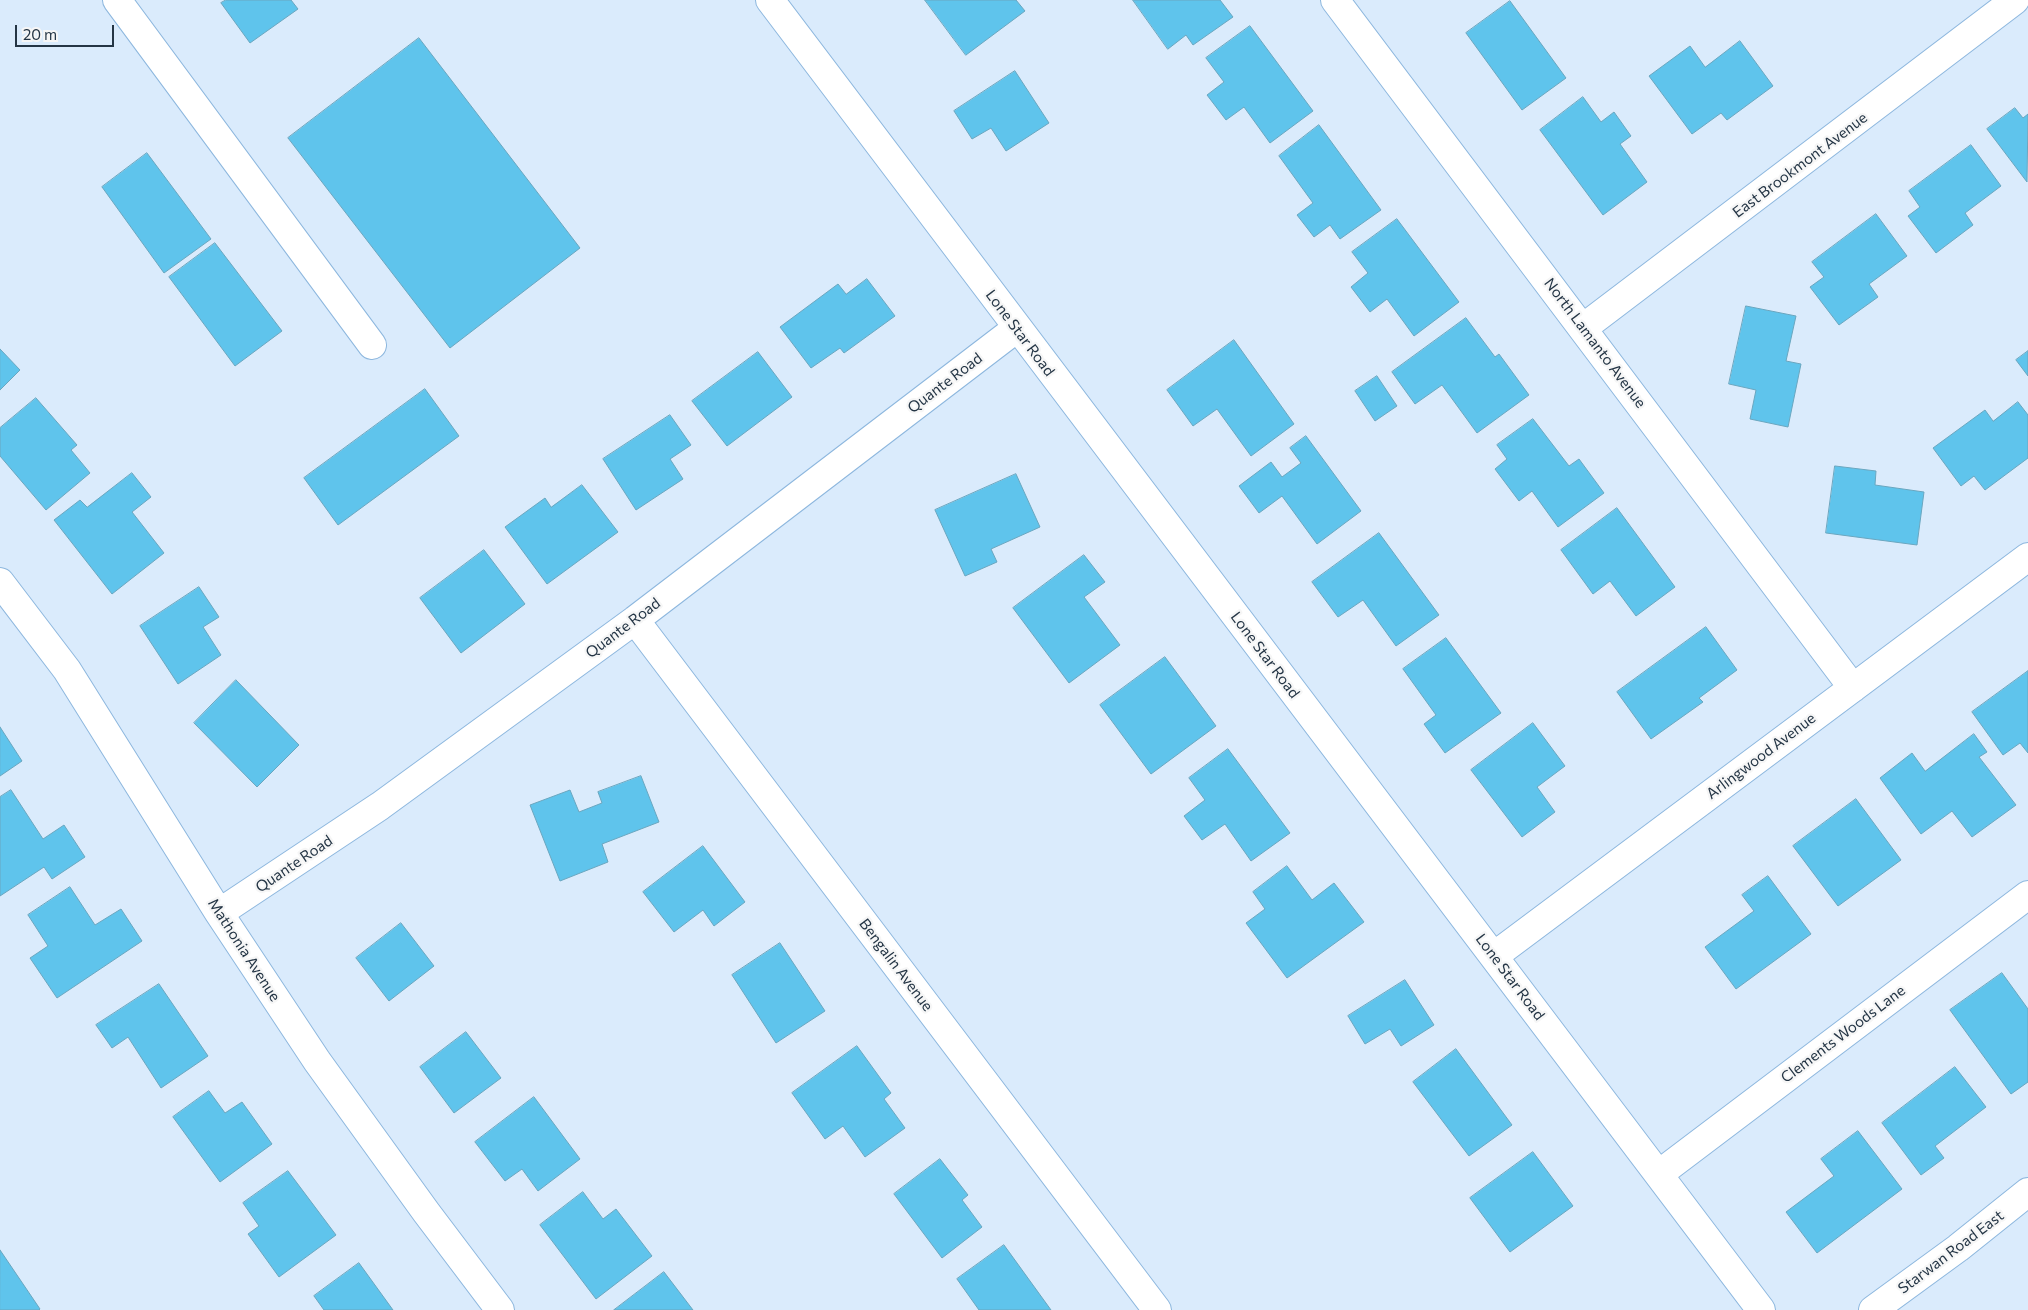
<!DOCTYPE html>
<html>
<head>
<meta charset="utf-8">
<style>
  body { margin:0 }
  #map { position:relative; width:2028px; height:1310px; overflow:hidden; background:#daebfc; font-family:Commissioner,sans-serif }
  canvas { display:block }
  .scale { position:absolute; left:15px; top:25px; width:99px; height:22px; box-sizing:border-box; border:2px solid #243545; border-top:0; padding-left:6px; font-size:15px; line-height:18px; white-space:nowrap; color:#243545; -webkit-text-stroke:4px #f6f6f6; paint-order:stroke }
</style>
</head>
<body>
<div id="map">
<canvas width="2028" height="1310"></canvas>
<div class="scale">20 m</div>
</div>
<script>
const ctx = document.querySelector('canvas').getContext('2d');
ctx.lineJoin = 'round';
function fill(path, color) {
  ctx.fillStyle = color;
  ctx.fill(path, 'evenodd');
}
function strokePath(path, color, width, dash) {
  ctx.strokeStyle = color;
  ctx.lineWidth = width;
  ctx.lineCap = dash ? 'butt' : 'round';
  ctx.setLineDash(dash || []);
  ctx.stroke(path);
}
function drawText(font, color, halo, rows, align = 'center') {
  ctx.font = font + ' Commissioner,sans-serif';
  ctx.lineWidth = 4.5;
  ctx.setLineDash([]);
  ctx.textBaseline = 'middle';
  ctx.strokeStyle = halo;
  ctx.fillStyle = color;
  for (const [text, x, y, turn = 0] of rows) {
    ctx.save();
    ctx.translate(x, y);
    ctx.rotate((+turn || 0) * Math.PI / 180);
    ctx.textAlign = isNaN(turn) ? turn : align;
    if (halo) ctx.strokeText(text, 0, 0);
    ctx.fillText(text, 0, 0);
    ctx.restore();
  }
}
const building = new Path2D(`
  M226,0H291L298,9L250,43L221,3Z
  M925,0H1016L1025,11L966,55Z
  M1133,0H1220L1233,17L1193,45L1186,35L1168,49Z
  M1510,1L1566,78L1522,110L1466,33Z
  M1250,26L1313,111L1270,143L1244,107L1226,120L1207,95L1224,82L1206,58Z
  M419,38L580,248L450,348L288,138Z
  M1740,41L1773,86L1727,120L1721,113L1692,134L1649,76L1690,46L1705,67Z
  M1015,71L1049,123L1006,151L991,128L972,139L954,111Z
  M1583,97L1601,122L1614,112L1631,136L1620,144L1647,182L1603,215L1540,130Z
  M2015,108L2023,118L2028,114L2027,182L1987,129Z
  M1319,125L1381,210L1340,239L1330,225L1314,237L1297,215L1313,203L1279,156Z
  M1971,145L2001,186L1965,213L1973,225L1936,253L1908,216L1920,207L1909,191Z
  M147,153L211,239L164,273L102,187Z
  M1876,214L1907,256L1869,284L1878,297L1839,325L1810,287L1824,277L1812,262Z
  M1397,219L1459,302L1414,336L1387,299L1370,312L1351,287L1368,273L1352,252Z
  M215,243L282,331L235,366L169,277Z
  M867,279L895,316L844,353L840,348L811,368L780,327L838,284L846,294Z
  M1746,306L1796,316L1786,361L1801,364L1788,427L1750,419L1756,390L1729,384Z
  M1466,318L1495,357L1499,354L1529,395L1477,433L1442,385L1415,404L1392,372Z
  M1234,340L1294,424L1251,456L1217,409L1193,426L1167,390Z
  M0,349L20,370L0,390Z
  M2028,351V376L2016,360Z
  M758,352L792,397L727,446L692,401Z
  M1377,376L1397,406L1375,421L1355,391Z
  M425,389L459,436L338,525L304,478Z
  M36,398L77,445L71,450L90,473L46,510L0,456V428Z
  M2018,402L2028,415V458L1985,490L1974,476L1961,486L1933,448L1985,410L1993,421Z
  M670,415L691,445L670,459L683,479L636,510L603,459Z
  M1533,419L1569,466L1579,459L1604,493L1558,527L1532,491L1519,501L1495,469L1507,459L1497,445Z
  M1306,436L1361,511L1317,544L1282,496L1259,513L1239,486L1271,462L1282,477L1301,463L1290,448Z
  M1835,466L1876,471L1875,485L1924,492L1917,545L1826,533Z
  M132,473L151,497L132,512L164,553L112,594L54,520L80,500L87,507Z
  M1016,474L1040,527L991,549L997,562L965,576L935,510Z
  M582,485L618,532L547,584L505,527L545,498L551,507Z
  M1617,508L1675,587L1636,616L1610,581L1593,594L1561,550Z
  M1379,533L1439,615L1396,646L1363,600L1338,617L1312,582Z
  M484,550L525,604L461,653L420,598Z
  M1084,555L1105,582L1084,597L1120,645L1069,683L1013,608Z
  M199,587L219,617L203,627L221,655L178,684L140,626Z
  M1706,627L1737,670L1699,698L1703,702L1651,739L1617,692Z
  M1446,638L1501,713L1445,753L1424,724L1436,715L1403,669Z
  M1165,657L1216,726L1151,774L1100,705Z
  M2028,671V753L2020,743L2003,755L1972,712Z
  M236,680L299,745L257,787L194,723Z
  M1533,723L1565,766L1537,787L1555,812L1522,837L1471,770Z
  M0,727L22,761L0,776Z
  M1974,734L1987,752L1979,757L2016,805L1972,837L1952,811L1921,834L1880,778L1912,753L1925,771Z
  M1228,749L1290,833L1251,861L1225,824L1202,840L1184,816L1205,800L1189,778Z
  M641,776L659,822L602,844L608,862L560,881L530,805L570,790L579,812L602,803L598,792Z
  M11,790L43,839L64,825L85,857L52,879L44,867L0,896V797Z
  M1856,799L1901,860L1838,906L1793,846Z
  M703,846L745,902L714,926L703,910L674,932L643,892Z
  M1287,866L1312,900L1334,883L1364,922L1287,978L1246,923L1265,909L1253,892Z
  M1768,876L1811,934L1736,989L1705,947L1754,911L1742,895Z
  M70,887L95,925L121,909L142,941L57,998L30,958L48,946L28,915Z
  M401,923L434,966L389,1001L356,958Z
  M780,943L825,1011L776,1043L732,975Z
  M2002,973L2028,1009V1082L2011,1094L1950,1010Z
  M1405,980L1434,1025L1401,1046L1390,1029L1365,1044L1348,1016Z
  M159,984L208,1056L161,1088L128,1037L112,1048L96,1025Z
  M466,1032L501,1078L454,1113L420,1067Z
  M857,1046L891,1093L884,1099L905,1128L865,1157L843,1126L825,1139L792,1093Z
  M1456,1049L1512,1125L1469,1156L1413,1082Z
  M1955,1067L1986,1107L1935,1146L1944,1158L1921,1175L1882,1123Z
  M209,1091L225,1113L242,1102L272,1144L220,1182L173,1117Z
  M534,1097L580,1159L538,1191L522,1169L505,1181L475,1142Z
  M1858,1131L1902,1189L1817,1253L1786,1212L1834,1176L1821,1159Z
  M1533,1152L1573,1206L1510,1252L1470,1198Z
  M940,1159L968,1195L962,1200L982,1227L942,1258L894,1194Z
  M288,1171L336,1235L279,1277L248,1234L259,1226L243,1203Z
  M583,1192L603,1219L616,1209L652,1256L596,1299L540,1225Z
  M1004,1245L1051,1310H979L957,1279Z
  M0,1250L40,1309L39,1310H0Z
  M359,1263L393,1310H324L314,1296Z
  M664,1272L693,1310H614Z`);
fill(building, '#5fc4ec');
strokePath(building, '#6aa6bf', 1);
const minor = new Path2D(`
  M117,0L372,345
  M770,0L1761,1310
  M1335,0L1853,688
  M1583,328L2015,0
  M0,582L67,670L219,913L317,1061L426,1212L500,1310
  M635,620L1157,1310
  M219,913L380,806L635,620L1017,328
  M1494,956L2028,557
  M1659,1174L2028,895
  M1873,1310L1958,1248L2028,1192`);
strokePath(minor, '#8db7de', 30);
strokePath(minor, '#fff', 28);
drawText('15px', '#243545', '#f6f6f6', [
  ["East Brookmont Avenue",1800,165,-37],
  ["Lone Star Road",1020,333,53],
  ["North Lamanto Avenue",1595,343,53],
  ["Quante Road",945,383,-37],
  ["Quante Road",623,628,-37],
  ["Lone Star Road",1265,655,53],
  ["Arlingwood Avenue",1761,756,-37],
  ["Quante Road",294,864,-34],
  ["Mathonia Avenue",244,950,57],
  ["Bengalin Avenue",896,965,53],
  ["Lone Star Road",1510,977,53],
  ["Clements Woods Lane",1843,1034,-37],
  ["Starwan Road East",1951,1252,-37]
]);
</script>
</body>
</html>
